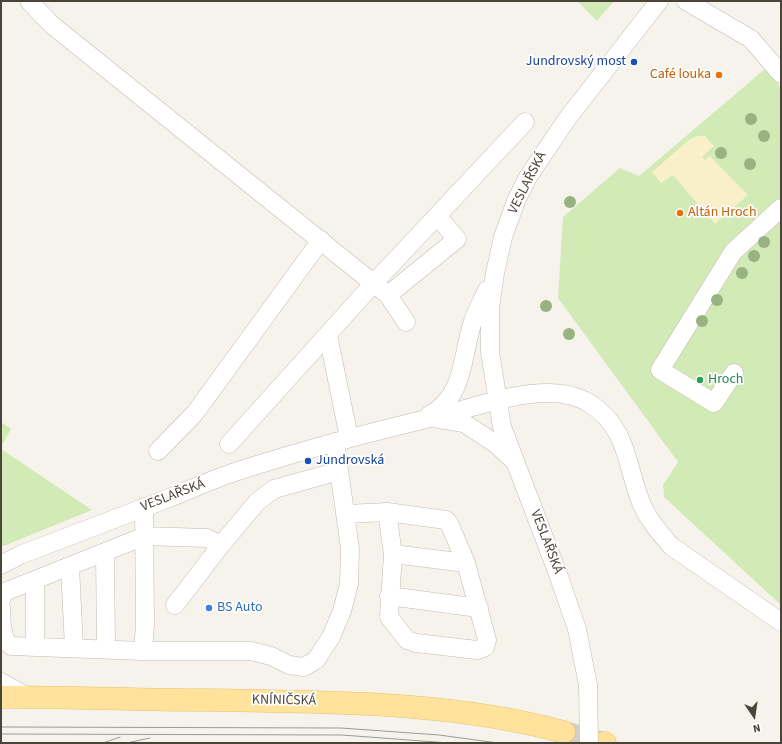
<!DOCTYPE html>
<html>
<head>
<meta charset="utf-8">
<style>
  body { margin:0 }
  #map { position:relative; width:782px; height:744px; overflow:hidden; background:#f6f3ec; font-family:"Source Sans 3",sans-serif }
  canvas { display:block }
  .frame { position:absolute; inset:0; border:2px solid #4b4439; pointer-events:none }
  .north { position:absolute; left:734px; top:696px; width:40px; height:40px; -webkit-text-stroke:3px #fff; paint-order:stroke; rotate:167deg; font-size:11px; font-weight:700; line-height:16px; text-align:center; color:#4b4439 }
  .north::after { content:''; display:block; margin:auto; width:14px; height:18px; background:#4b4439; clip-path:polygon(50% 0,100% 100%,50% 72%,0 100%) }
</style>
</head>
<body>
<div id="map">
<canvas width="782" height="744"></canvas>
<div class="frame"></div>
<div class="north">N</div>
</div>
<script>
const ctx = document.querySelector('canvas').getContext('2d');
ctx.lineJoin = 'round';
function fill(path, color) {
  ctx.fillStyle = color;
  ctx.fill(path, 'evenodd');
}
function strokePath(path, color, width, dash) {
  ctx.strokeStyle = color;
  ctx.lineWidth = width;
  ctx.lineCap = dash ? 'butt' : 'round';
  ctx.setLineDash(dash || []);
  ctx.stroke(path);
}
function drawText(font, color, halo, rows, align = 'center') {
  ctx.font = font + ' "Source Sans 3",sans-serif';
  ctx.lineWidth = 3.5;
  ctx.setLineDash([]);
  ctx.textBaseline = 'middle';
  ctx.strokeStyle = halo;
  ctx.fillStyle = color;
  for (const [text, x, y, turn = 0] of rows) {
    ctx.save();
    ctx.translate(x, y);
    ctx.rotate((+turn || 0) * Math.PI / 180);
    ctx.textAlign = isNaN(turn) ? turn : align;
    if (halo) ctx.strokeText(text, 0, 0);
    ctx.fillText(text, 0, 0);
    ctx.restore();
  }
}
fill(new Path2D(`
  M577,1H614L597,21Z
  M765,69L781,88V605L664,497L663,485L678,462L558,298L563,217L620,168L639,176Z
  M1,422L11,429L1,447Z
  M1,449L92,510L1,547Z`), '#d2eab5');
fill(new Path2D(`
  M697,136H705L714,146L702,157L705,160L710,156L748,195L715,224L673,175L661,183L652,172L690,139Z`), '#f9efc9');
strokePath(new Path2D(`
  M564,732L604,743`), '#d4d0c8', 22, [22, 11]);
const minor = new Path2D(`
  M29,1L52,25L388,295L406,322
  M686,1L751,39L781,74
  M388,295L457,239L437,216
  M328,335L349,438
  M734,373L714,403L660,370L733,252L781,208
  M429,415C464,398 462,357 472,324C476,312 482,301 487,290
  M439,419L464,423L496,444L513,460
  M229,444L373,284L525,122
  M158,451L195,413L321,240
  M144,507L145,625L143,651H251L271,656L289,665L304,667L316,660L331,637L342,611L349,584L350,548L335,442
  M346,514L387,512L393,554L389,617L407,640L416,643L477,650L485,647L487,640L466,563L449,523L446,520L387,512
  M105,552L106,649
  M393,554L466,563
  M1,565L20,555C68,537 116,518 164,500C187,491 211,480 235,472C302,450 371,432 439,416C481,406 549,378 589,403C629,428 626,467 642,505C649,521 660,533 671,546L781,622
  M70,566L74,648
  M35,580V647
  M389,596L479,608
  M1,601L2,595L7,591L145,536L207,538L221,545
  M175,605L221,545L257,502L274,489L339,471
  M1,607C2,620 0,638 11,646L143,651
  M1,682L28,697
  M588,685L577,629L558,574L502,427L490,352V309L495,273L503,237L516,201L528,177L567,119L659,1`);
const major = new Path2D(`
  M1,697C71,697 140,700 210,700C328,702 449,701 564,732
  M604,743H605`);
strokePath(minor, '#c2bbae', 19);
strokePath(major, '#e6c16a', 23);
strokePath(minor, '#fff', 18);
strokePath(major, '#ffe39c', 22);
strokePath(new Path2D(`
  M1,727L341,728L439,735L498,743
  M1,734L342,735L449,743
  M103,743L120,737
  M127,743L150,738`), '#9a9a9a', 1);
const minorBridge = new Path2D(`
  M588,685L589,743`);
strokePath(minorBridge, '#c2bbae', 19, []);
strokePath(minorBridge, '#fff', 18);
ctx.fillStyle = '#97b381';
for (const [x, y] of [
  [751,119],
  [764,136],
  [721,153],
  [750,164],
  [570,202],
  [764,242],
  [754,256],
  [742,273],
  [717,300],
  [546,306],
  [702,321],
  [569,334]
]) {
  ctx.beginPath();
  ctx.arc(x, y, 6, 0, 2 * Math.PI);
  ctx.fill();
}
for (const [x, y, r, color] of [
  [634,62,4,"#1a4fb4"],
  [719,75,4,"#e8710a"],
  [680,213,4,"#e8710a"],
  [700,380,4,"#2e9e5b"],
  [308,461,4,"#1a4fb4"],
  [209,608,4,"#3f7fe0"]
]) {
  const dot = new Path2D();
  dot.arc(x, y, r, 0, 2 * Math.PI);
  ctx.fillStyle = color;
  ctx.fill(dot);
  strokePath(dot, '#fff', 1.5);
}
drawText('14px', '#164399', '#fff', [
  ["Jundrovský most",626,62],
  ["Jundrovská",316,461,"left"]
], 'right');
drawText('14px', '#c56008', '#fff', [
  ["Café louka",711,75],
  ["Altán Hroch",688,213,"left"]
], 'right');
drawText('14px', '#4b4439', '#fff', [
  ["VESLAŘSKÁ",528,183,-63],
  ["VESLAŘSKÁ",173,496,-21],
  ["VESLAŘSKÁ",546,542,69],
  ["KNÍNIČSKÁ",284,701,1]
]);
drawText('14px', '#27864d', '#fff', [
  ["Hroch",708,380]
], 'left');
drawText('14px', '#366cbe', '#fff', [
  ["BS Auto",217,608]
], 'left');
</script>
</body>
</html>
